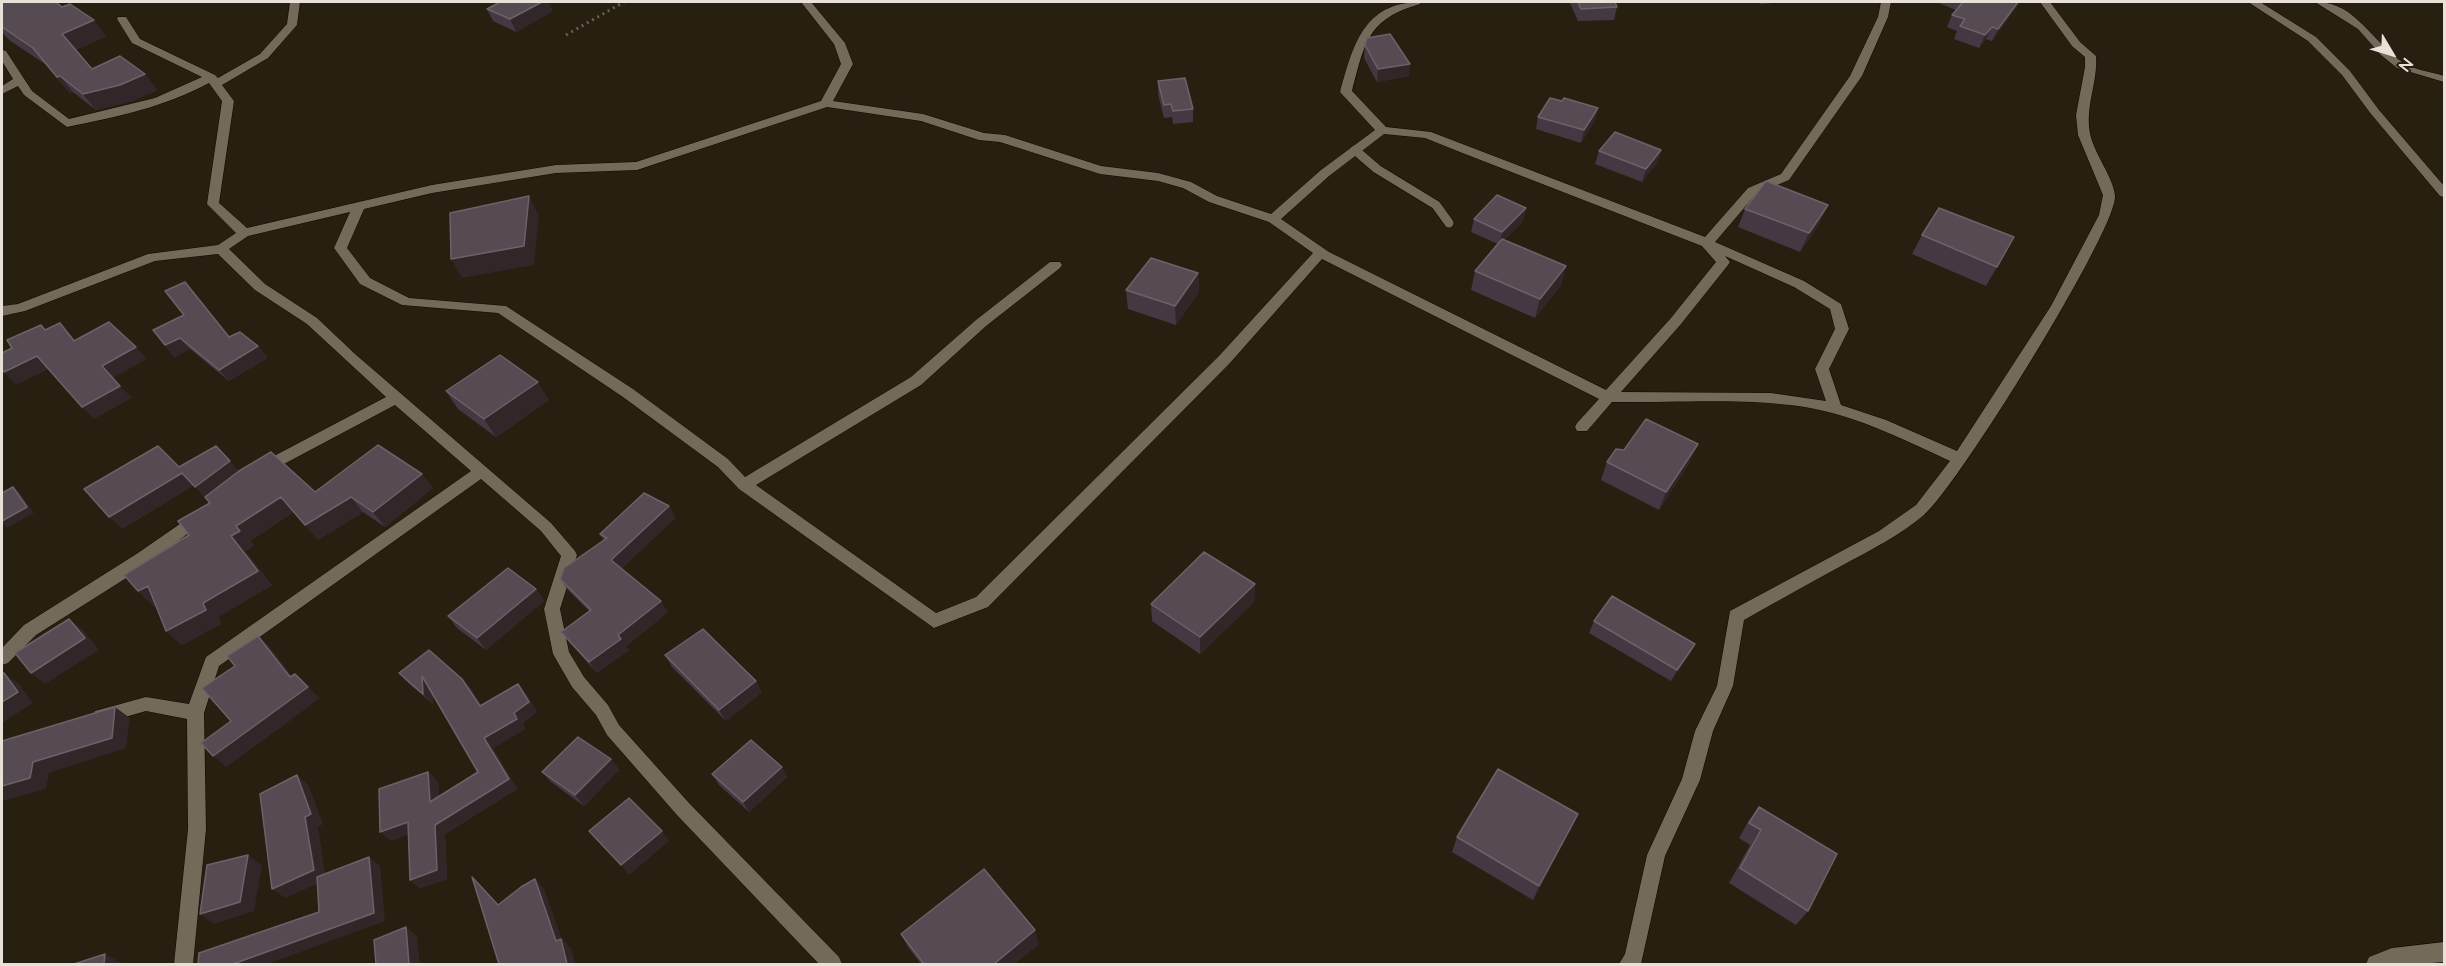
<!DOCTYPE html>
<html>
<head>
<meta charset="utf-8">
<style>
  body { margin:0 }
  #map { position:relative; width:2446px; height:966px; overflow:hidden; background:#271f10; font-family:Lato,sans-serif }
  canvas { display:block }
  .frame { position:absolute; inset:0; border:3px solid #e7e1d8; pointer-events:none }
  .north { position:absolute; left:2362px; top:24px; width:60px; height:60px; -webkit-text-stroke:4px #271f10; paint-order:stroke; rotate:128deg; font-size:16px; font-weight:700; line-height:24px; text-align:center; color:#e7e1d8 }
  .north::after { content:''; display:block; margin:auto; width:21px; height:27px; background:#e7e1d8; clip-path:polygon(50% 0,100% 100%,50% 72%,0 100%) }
</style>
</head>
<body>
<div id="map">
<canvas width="2446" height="966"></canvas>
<div class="frame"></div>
<div class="north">N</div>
</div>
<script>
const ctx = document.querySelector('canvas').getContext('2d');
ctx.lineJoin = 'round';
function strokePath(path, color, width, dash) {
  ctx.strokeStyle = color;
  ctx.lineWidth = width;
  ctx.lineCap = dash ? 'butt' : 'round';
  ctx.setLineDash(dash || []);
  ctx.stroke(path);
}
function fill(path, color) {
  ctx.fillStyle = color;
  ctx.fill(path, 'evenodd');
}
const lane = new Path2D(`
  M1355,150L1377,169L1436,205L1449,223`);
const street = new Path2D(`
  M290,2H300L297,25L268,58L222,85L234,101L219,203L247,228L432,185L556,165L636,162L821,101L841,64L834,44L801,2H811L845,43L853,64L833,101L923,114L984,133L1005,135L1101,166L1158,173L1191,182L1217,196L1271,214L1321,170L1375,130L1340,92C1353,46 1363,2 1421,2L1420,4C1367,19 1365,43 1352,91L1386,127L1431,132L1705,237L1748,188L1781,174L1850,76L1878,17L1881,2H1891L1888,17L1862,76L1789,180L1756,194L1715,242L1804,281L1841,304L1849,329L1829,369L1841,405L1886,420L1957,451L2051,306L2099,215L2103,195L2078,135L2076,115L2085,67V57L2072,46L2040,2H2050L2080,42L2096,56C2098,82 2085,106 2090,133C2093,152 2114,178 2115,196C2117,230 1956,489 1924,515C1900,535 1871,550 1843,565C1810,583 1777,601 1744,620L1733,686L1713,731L1700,780L1665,856L1641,964H1619L1625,954L1647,855L1682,779L1695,731L1717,686L1730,611L1879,531L1916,505L1950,461C1913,444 1875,425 1836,414C1773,395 1679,403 1612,402L1587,431H1577L1575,427L1577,423L1599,399L1322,259L1229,364L988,607L934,628L739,489L718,467L623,397L498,313L402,305L360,284L334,248L350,212L248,236L229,249L265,284L317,318L355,354L551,523L575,551L577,555L560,609L569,652L584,677L608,705L619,725L689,803L839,957L842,964H819L677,815L607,735L596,715L572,687L553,654L544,609L561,556L541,531L481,479L219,666L204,713L206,829L193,964H174L188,829L187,719L146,711L101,724L95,721L92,716L95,711L146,697L189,704L206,657L471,471L395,405L267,473H257L255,469L257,465L386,397L307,324L255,290L218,254L155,261L25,311L2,316V306L18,304L148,254L218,245L236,233L207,204L222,101L209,83C165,107 116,117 67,127L24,95L18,86L2,94V86L13,79L2,61V50L6,51L32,91L69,119L155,98L202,77L132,43L117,19L118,17H126L140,39L215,75L218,78L260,54L287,24ZM827,107L921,121L979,140L1000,142L1100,174L1158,181L1183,188L1209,202L1269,222L1313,253L1219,356L976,597L936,613L756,485L921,385L986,326L1060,268L1062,265L1060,262H1050L976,320L911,377L745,477L728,459L633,389L506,306L409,298L370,278L347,248L364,209L432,193L556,173L637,170ZM1384,134L1425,138L1460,152L1702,246L1716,262L1671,318L1606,390L1329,252L1281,219L1329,176ZM1725,256L1794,287L1830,309L1835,329L1815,369L1826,401L1771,393L1621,392L1681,324L1728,265L1730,262Z
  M2248,2H2260L2316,37L2350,71L2379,110L2444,186V197L2440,196L2371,114L2342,75L2308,41Z
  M2315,2C2355,0 2374,45 2404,63C2415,70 2432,72 2444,76V82L2397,68L2381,55L2358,29Z
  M200,510L205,512L208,516L205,520L150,563L36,635L8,663L2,665V648L24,625L138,553Z
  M2444,942V962L2419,964H2366L2369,957L2392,948Z`);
strokePath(lane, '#100800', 10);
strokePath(street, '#100800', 1);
strokePath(new Path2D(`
  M566,35L624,2`), '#686053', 3, [2, 4]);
strokePath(lane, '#746a59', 9);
fill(street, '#746a59');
fill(new Path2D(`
  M2,2L62,7L106,36L75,50L92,69L145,74L157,90L132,101L96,110L73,92L70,93L45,64L9,40L2,32Z
  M1570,2H1615L1617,7L1614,20L1578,21L1570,3Z
  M1759,2H1788L1760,4Z
  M1936,2H2020L1992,41L1986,39L1979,48L1954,39L1957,31L1947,27L1952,15L1956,10Z
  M487,9L553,11L516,32L493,21Z
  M1365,45L1409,76L1377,82L1364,58Z
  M1158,81L1193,109V122L1173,124L1172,117L1164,118L1158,94Z
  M1562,101L1598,108L1595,120L1581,143L1536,129L1538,117Z
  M1661,150L1657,163L1642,182L1595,164L1599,151Z
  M1526,208L1523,221L1504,240L1566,266L1561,285L1535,318L1471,290L1475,271L1498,244L1471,232L1474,219Z
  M1745,209L1820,223L1800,252L1738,227Z
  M1922,235L1997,267L1986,286L1912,254Z
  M1198,273L1199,292L1176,325L1128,309L1126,290Z
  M153,330L229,337L258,346L267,358L229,381L190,349L174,357Z
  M446,391L549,400L496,437L458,409Z
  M1607,462H1690L1659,510L1601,480Z
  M179,467L239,471L315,492L422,474L433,488L385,527L363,512L318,540L294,512L250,541L254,545L245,551L272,585L218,617L221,624L182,645L166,631L156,605L154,606L138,591L189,535L210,503L194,485L122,529Z
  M669,506L675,518L621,569L668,612L626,646L629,650L597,673L570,643L561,632L589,611L568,590L560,579L604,541L600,534Z
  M1255,584L1254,602L1200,654L1152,621L1151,604Z
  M536,589L544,601L486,650L457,628L448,616Z
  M1594,621L1695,644L1689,655L1671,681L1589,633Z
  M665,655L762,692L726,721L672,667Z
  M399,673L462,679L471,689L481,705L526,694L537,712L523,723L525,729L493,748L517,789L445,834L447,879L420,888L410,880L408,834L391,841L428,772L438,782L439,797L478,772L432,692L433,704L408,683Z
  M611,759L619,770L584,806L551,782L542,772Z
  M782,767L787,777L749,812L719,785L712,774Z
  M1759,807L1808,911L1796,925L1729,883L1750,845L1739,838L1748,822Z
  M1578,814L1571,829L1533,900L1452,852L1457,837Z
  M901,934L1039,944L1014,964H921L908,947Z`), '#443943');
fill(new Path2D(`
  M542,2H549L553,11L516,32L510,19Z
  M2018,2H2020L2019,4L1992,41L1998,29Z
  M94,20L106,36L74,50L62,34Z
  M1992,27L1986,39L1979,48L1985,35Z
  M1410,64L1409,76L1377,82L1378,69Z
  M145,74L157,90L132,101L96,110L83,94Z
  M60,76L73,92L70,93L57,77Z
  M1598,108L1595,120L1581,143L1584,130Z
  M1661,150L1657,163L1642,182L1646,169Z
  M529,196L539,215L534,265L462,278L451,259Z
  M1828,205L1820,223L1800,252L1809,233Z
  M1526,208L1523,221L1499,245L1502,232Z
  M1566,266L1561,285L1535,318L1540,299Z
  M1198,273L1199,292L1176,325L1175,306Z
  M60,323L72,336L85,354L74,341Z
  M180,338L190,349L174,357L165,345Z
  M258,346L267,358L229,381L219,370Z
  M136,347L147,359L113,378L102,366Z
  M37,356L49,369L16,385L4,372Z
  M538,382L549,400L496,437L484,419Z
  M120,386L132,398L94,419L82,407Z
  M1698,444L1690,462L1659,510L1666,492Z
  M230,461L241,473L207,499L195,487Z
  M182,473L194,485L122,529L109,517Z
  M422,474L433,488L385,527L373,512Z
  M13,487L20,493L34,513L7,528L2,523V521Z
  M281,497L294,512L250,541L254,545L245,551L272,585L218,617L221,624L182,645L166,631L203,603L236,526Z
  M351,497L363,512L318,540L305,525Z
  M669,506L675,518L618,572L611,560Z
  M1255,584L1254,602L1200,654V637Z
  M148,586L163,600L154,606L138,591Z
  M536,589L544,601L486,650L477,638Z
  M661,601L668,612L626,646L629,650L597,673L589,662L618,635Z
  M69,619L83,630L99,650L45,684L31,673Z
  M258,636L270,647L302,689L290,677Z
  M1695,644L1689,655L1671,681L1677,670Z
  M4,673L19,684L33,703L2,723V702Z
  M422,676L431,686L433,704L423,694Z
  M462,679L471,689L488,715L480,706Z
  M756,681L762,692L726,721L719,710Z
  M518,684L526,694L537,712L523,723L525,729L493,748L517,789L445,834L447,879L420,888L410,880L435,825L509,779L484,738L514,713Z
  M308,687L320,698L276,731L226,767L213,756Z
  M115,707L130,718L126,748L49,773L46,789L3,801L2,800V786L33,762Z
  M611,759L619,770L584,806L575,795Z
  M782,767L787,777L749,812L743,802Z
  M428,772L438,782L440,811L430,802Z
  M297,775L309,786L323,824L318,827L326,880L285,898L272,889Z
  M1578,814L1571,829L1533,900L1539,886Z
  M408,822L418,831L391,841L380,832Z
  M662,831L669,841L629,875L621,865Z
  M248,855L262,865L254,911L214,924L200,914Z
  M369,857L380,866L385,921L268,964H233L374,913Z
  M472,877L482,886L508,915L498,905Z
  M535,879L544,889L562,939L571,948L575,964H567L556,941Z
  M406,927L417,936L420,964H409Z
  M1035,930L1039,944L1014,964H994Z
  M105,954L121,963V964H104Z`), '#312728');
const building = new Path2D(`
  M2,2H56L62,7L70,4L94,20L62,34L92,69L120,56L145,74L120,85L83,94L60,76L57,77L33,48L2,27Z
  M500,2H542L510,19L487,9Z
  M1578,2H1615L1617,7L1581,9Z
  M1963,2H2018L1998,29L1992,27L1985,35L1960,26L1965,19L1952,15Z
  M1390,34L1410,64L1378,69L1365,45L1367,38Z
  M1185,78L1193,109L1173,111L1171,104L1164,105L1158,81Z
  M1550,98L1562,101L1564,98L1598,108L1584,130L1538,117Z
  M1615,132L1661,150L1646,169L1599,151Z
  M1766,181L1828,205L1809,233L1745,209Z
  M1497,195L1526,208L1502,232L1474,219Z
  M529,196L524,246L451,259L450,213Z
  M1939,208L2014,237L1997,267L1922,235Z
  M1502,239L1566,266L1540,299L1475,271Z
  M1151,258L1198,273L1175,306L1126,290Z
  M185,282L229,337L240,332L258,346L219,370L180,338L165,345L153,330L184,315L165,291Z
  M109,322L136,347L102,366L120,386L82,407L37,356L4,372L2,369V353L12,348L7,340L41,325L45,330L60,323L74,341Z
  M500,355L538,382L484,419L446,391Z
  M1646,419L1698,444L1666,492L1607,462L1616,449L1624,450Z
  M378,445L422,474L373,512L351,497L305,525L281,497L236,526L240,531L231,536L258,571L203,603L206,610L166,631L148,586L138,591L124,575L189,535L178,521L210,503L205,497L239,471L271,452L315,492Z
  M158,446L179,467L216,446L230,461L195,487L182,473L109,517L84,489Z
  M13,487L27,507L2,521V493Z
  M644,493L669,506L611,560L661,601L618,635L621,639L589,662L561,632L591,610L560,579L564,568L607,538L600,534Z
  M1204,552L1255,584L1200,637L1151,604Z
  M508,568L536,589L477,638L448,616Z
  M1612,596L1695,644L1677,670L1594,621Z
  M69,619L85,638L31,673L15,653Z
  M703,629L756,681L719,710L665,655Z
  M258,636L290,677L295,674L308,687L213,756L201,743L231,721L202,688L235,666L227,656Z
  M429,650L462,679L480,706L518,684L529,702L514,713L517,719L484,738L509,779L435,825L437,870L410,880L408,822L380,832L379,789L428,772L430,802L478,772L422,676L423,694L399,673Z
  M4,673L18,692L2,702V674Z
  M115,707L112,738L33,762L30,778L2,786V741Z
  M578,737L611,759L575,795L542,772Z
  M751,740L782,767L743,802L712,774Z
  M1498,769L1578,814L1539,886L1457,837Z
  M297,775L311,814L305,817L314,870L272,889L260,794Z
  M629,798L662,831L621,865L589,831Z
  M1759,807L1837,854L1808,911L1740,868L1761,830L1749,823Z
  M248,855L240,902L200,914L207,865Z
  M369,857L374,913L233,964H198L199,953L319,912L317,877Z
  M984,869L1035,930L994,964H924L901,934Z
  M472,877L498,905L521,887L535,879L556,941L561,939L567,964H499Z
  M406,927L409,964H376L374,940Z
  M105,954L104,964H74Z`);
fill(building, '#564b53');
strokePath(building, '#6c6268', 1.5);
</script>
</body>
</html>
